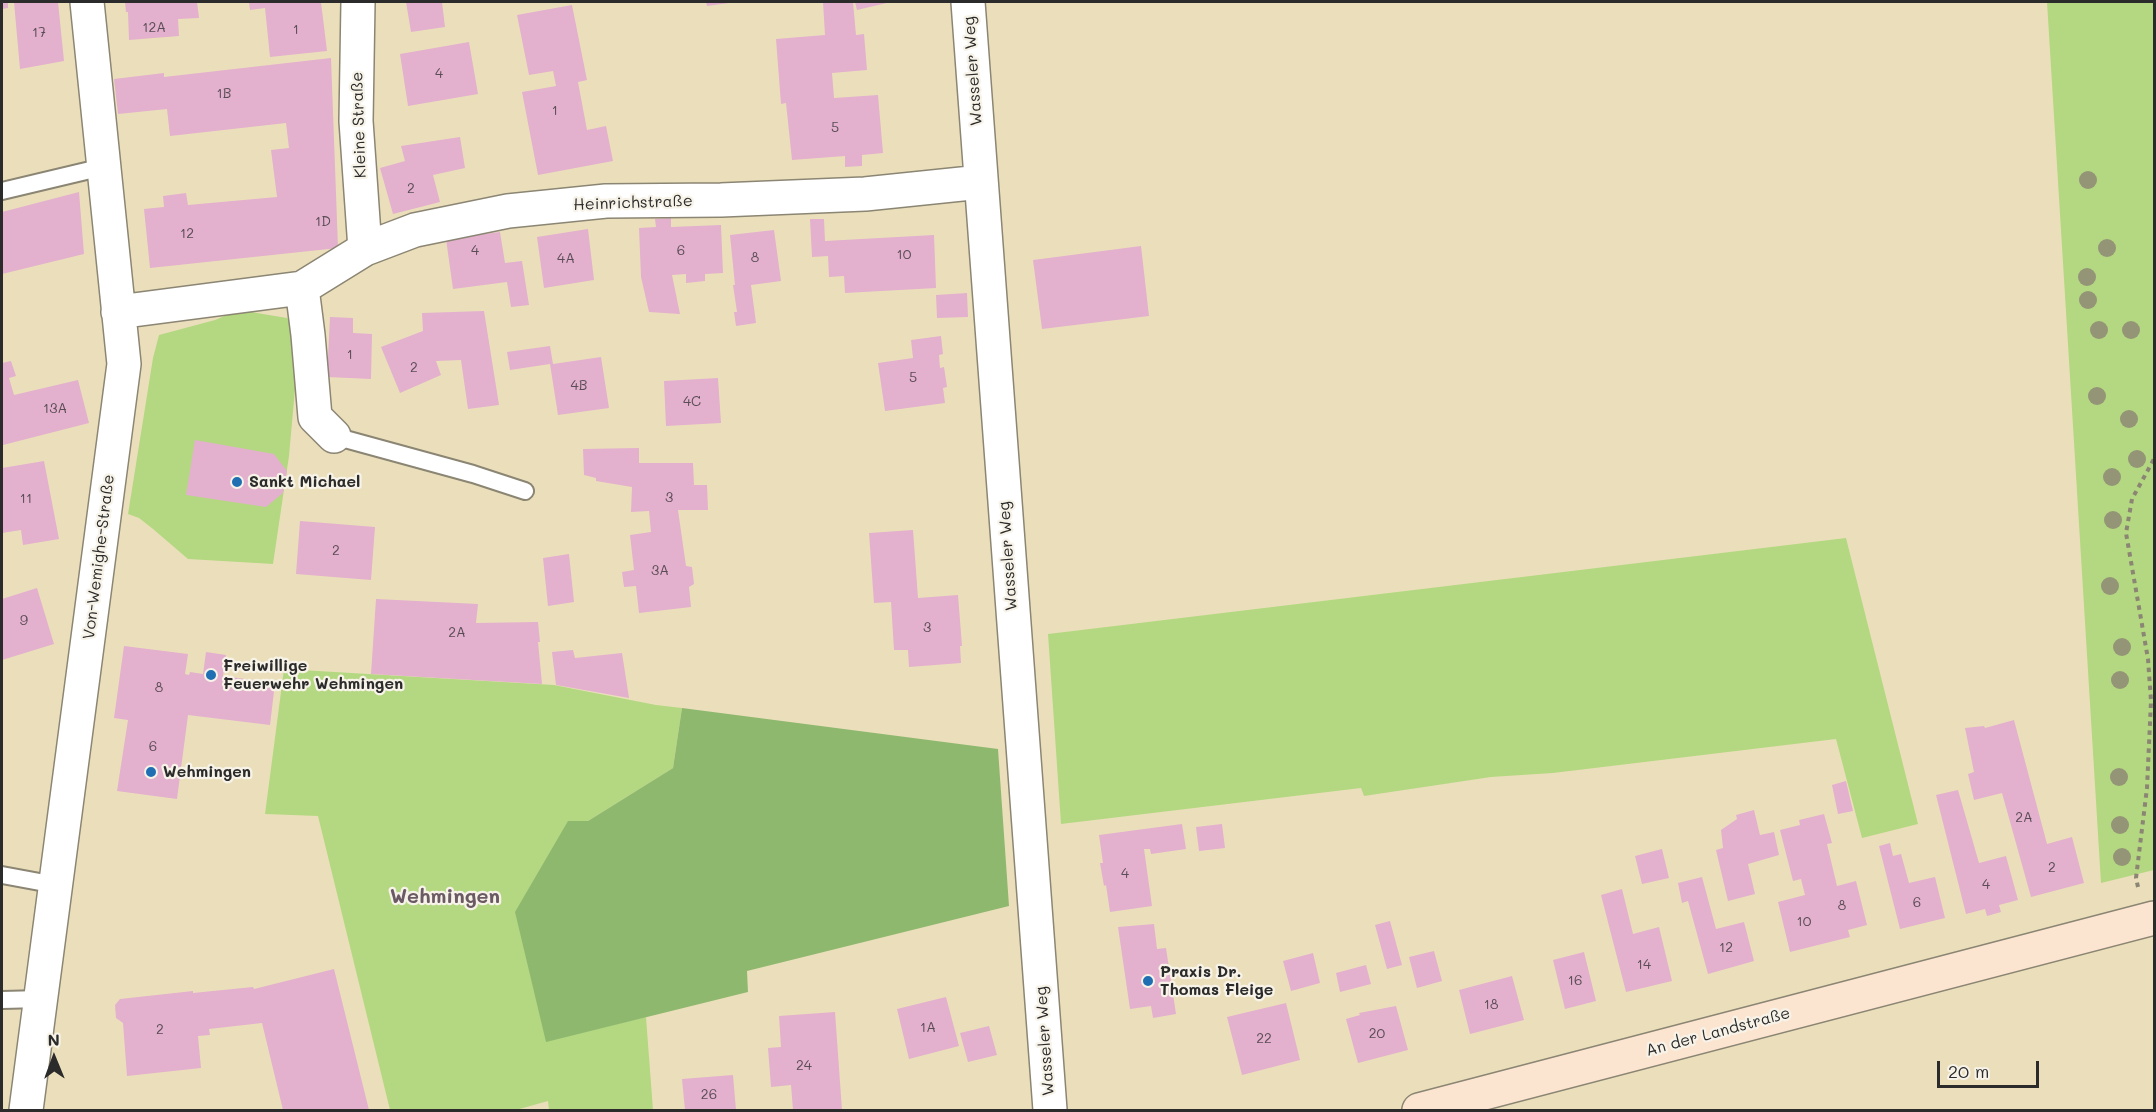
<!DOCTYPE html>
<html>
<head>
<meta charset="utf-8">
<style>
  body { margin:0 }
  #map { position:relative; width:2156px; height:1112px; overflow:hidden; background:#ebdfbb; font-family:Mali,sans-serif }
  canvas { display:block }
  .frame { position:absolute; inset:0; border:3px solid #2b2b2b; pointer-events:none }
  .north { position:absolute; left:24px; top:1028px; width:60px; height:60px; -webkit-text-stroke:4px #f7f3e8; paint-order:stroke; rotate:359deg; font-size:16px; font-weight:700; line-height:24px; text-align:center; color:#2b2b2b }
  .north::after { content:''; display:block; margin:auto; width:21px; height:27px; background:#2b2b2b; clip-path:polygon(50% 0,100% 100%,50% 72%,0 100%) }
  .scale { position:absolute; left:1937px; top:1061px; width:102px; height:27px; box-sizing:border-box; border:3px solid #2b2b2b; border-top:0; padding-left:8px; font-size:18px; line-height:21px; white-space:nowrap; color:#2b2b2b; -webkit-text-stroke:4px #f7f3e8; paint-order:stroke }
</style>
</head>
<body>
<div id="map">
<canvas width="2156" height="1112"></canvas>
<div class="frame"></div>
<div class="north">N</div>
<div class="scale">20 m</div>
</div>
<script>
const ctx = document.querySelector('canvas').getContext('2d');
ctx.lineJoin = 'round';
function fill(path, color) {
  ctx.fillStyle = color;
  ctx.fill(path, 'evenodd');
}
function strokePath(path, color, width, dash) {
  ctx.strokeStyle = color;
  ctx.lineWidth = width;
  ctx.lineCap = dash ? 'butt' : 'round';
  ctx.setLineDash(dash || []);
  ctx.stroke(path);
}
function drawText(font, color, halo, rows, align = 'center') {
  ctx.font = font + ' Mali,sans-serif';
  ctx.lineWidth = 4.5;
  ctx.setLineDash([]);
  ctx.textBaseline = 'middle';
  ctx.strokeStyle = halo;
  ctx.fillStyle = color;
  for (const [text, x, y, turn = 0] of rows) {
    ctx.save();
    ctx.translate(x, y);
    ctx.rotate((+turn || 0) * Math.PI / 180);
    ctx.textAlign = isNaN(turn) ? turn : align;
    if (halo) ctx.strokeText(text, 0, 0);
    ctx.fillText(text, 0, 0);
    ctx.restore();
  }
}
fill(new Path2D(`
  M2047,2H2154V870L2101,883Z
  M239,310L287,318L300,334L289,456L273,564L188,559L153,529L139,518L128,514L153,358L159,335L215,320Z
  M1846,538L1918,824L1862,838L1836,739L1553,773L1491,777L1364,796L1361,788L1061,824L1048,634Z
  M284,669L554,685L656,705L682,708L673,768L588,821L546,1041L646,1017L653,1110H549L548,1101L516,1110H390L318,816L265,814Z`), '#b4d881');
fill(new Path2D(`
  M682,708L998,749L1009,906L747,971L748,992L546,1042L515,912L568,821H588L673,768Z`), '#8fb86f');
fill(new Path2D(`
  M2,2H8V8L2,9Z
  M14,2H58L64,61L20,69Z
  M125,2H197L199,18L178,19L179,36L129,40L128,12H126Z
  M249,2H321L327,51L270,57L265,8L250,10Z
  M406,2H442L445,27L411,32Z
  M706,2H729V3L707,6Z
  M823,2H853L856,35L864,34L867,70L832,73L834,98L878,95L883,153L862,155V166L845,167V156L792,160L786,103L781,104L776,39L825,35Z
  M855,2H891L857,10Z
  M572,5L587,80L578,82L587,130L606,126L613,161L538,175L522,92L556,86L553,71L529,75L517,15Z
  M469,42L478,94L408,106L400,54Z
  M331,58L338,248L150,268L144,209L164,207L163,196L186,193L188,205L277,197L271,150L289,148L286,123L170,136L167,109L118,114L114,79L164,73V77Z
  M460,137L465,168L433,175L440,202L393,214L380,168L405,161L401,146Z
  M79,192L84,254L2,274V212Z
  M671,218V227L721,225L723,273L705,274V281L686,283V274L672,275L680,314L649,312L641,277L639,228L656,227L655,219Z
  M810,219H824L825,241L934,235L936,288L845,293L844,276L829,277L828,256L812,257Z
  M588,229L594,280L544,288L537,237Z
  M774,230L781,281L751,285L756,323L736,326L734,312H737L733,285H735L730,235Z
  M500,232L505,263L522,261L529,305L511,307L507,282L453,289L446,239Z
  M1141,246L1149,316L1042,329L1033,260Z
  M967,293L968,317L937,318L936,295Z
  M484,311L499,405L468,409L461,360L436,361L441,375L400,393L381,347L423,331L422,313Z
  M330,317L353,318V333L372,334L371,379L327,377Z
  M941,336L943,354L939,355L940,368L944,367L947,387L943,388L945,403L885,411L878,363L913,358L911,340Z
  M550,346L553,364L601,357L609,408L558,415L550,364L510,370L507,352Z
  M11,361L16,376L9,378L14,395L78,380L89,423L3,445L2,363Z
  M718,378L721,423L666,426L664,381Z
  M195,440L274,454L287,471L283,493L266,507L186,495Z
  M639,448V463H693L694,485H707L708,510H678L686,566L692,567L694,584L689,587L691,607L639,613L636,586L624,587L622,572L634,570L630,535L651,532L649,511L631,512L632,487L596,481V478L584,475L583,449Z
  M44,461L59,539L23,545L21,530L2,533V468Z
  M300,521L375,527L371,580L296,574Z
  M913,530L918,598L958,595L962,646H960L961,663L909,667L908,650H894L891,602L874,603L869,533Z
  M569,554L574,602L548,606L543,558Z
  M37,588L54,644L2,660V599Z
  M376,599L478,604L476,623L538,622L540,642H538L542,684L371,674Z
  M124,646L188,654L185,674L189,675L190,672L203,674L206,652L226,655L223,676L275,683L270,725L188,715L177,799L117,791L128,720L114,718Z
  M573,650L575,658L622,653L629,698L556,685L552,652Z
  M2014,720L2047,844L2072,837L2084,883L2031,897L2002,793L1974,800L1968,774L1974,772L1965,728L1984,726L1985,728Z
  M1846,781L1853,811L1838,814L1832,785Z
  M1958,790L1979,863L2006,856L2018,900L1999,905L2001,912L1987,916L1985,909L1966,914L1936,795Z
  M1754,810L1760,835L1774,832L1779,855L1748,864L1755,894L1728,901L1716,850L1723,848L1721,830L1737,819L1736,815Z
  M1824,814L1832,843L1827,844L1837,886L1856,881L1867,925L1848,930L1850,937L1790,952L1778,902L1805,895L1801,879L1793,881L1780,830L1800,825L1799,820Z
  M1182,824L1186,849L1151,854L1150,849H1144L1152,906L1110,912L1106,885L1104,886L1100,863H1103L1099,835Z
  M1222,824L1225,848L1199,851L1196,827Z
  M1890,843L1893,856L1901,854L1909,883L1935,877L1945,918L1900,929L1879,846Z
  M1662,849L1669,878L1642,884L1635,856Z
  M1702,877L1716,929L1744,922L1754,961L1708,974L1688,901L1682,903L1678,883Z
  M1622,889L1633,934L1659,927L1672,981L1626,992L1601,895Z
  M1390,921L1402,965L1387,969L1375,925Z
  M1154,924L1157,949L1166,948L1176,1014L1153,1018L1151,1006L1130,1009L1118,927Z
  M1434,951L1442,981L1417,988L1409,957Z
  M1584,952L1596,1001L1565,1009L1553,960Z
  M1313,953L1320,983L1291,991L1283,961Z
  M1366,965L1371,984L1340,992L1336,973Z
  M334,969L369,1110H283L262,1023L209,1029L210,1035L198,1036L201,1068L127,1076L123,1023L116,1018L115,1005L120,999L193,991V993L253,987L254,989Z
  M1512,976L1524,1020L1470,1034L1459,990Z
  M946,997L959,1046L909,1059L897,1009Z
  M1286,1003L1300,1060L1242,1075L1227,1017Z
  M1396,1006L1408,1050L1358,1063L1346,1019L1360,1015L1359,1013Z
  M835,1012L842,1110H793L791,1085L771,1087L768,1048L781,1047L779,1016Z
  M989,1026L997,1055L968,1062L960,1033Z
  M733,1075L736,1110H685L682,1079Z`), '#e3b0ce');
const service = new Path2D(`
  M2,191L103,167
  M334,436L473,474L525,491
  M2,875L56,885
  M2,1000L41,999`);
const minor = new Path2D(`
  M358,2L356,121L365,249
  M968,2L1050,1110
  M302,288L308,335L315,417L334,436
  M118,312L302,288L365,249L415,230L508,211L606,201L721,200L865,194L981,182
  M26,1110L124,364L87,2`);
const secondary = new Path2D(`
  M1419,1110L2154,918`);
strokePath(service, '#8b8573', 20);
strokePath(minor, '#8b8573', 36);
strokePath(secondary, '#8b8573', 36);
strokePath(new Path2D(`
  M2138,887L2136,878L2147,788L2151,701L2148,659L2126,533L2132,499L2154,459`), '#8b8573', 4, [4.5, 4.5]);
strokePath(service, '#fff', 16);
strokePath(minor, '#fff', 33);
strokePath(secondary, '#fce5d0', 33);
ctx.fillStyle = '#949477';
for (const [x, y] of [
  [2088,180],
  [2107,248],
  [2087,277],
  [2088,300],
  [2099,330],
  [2131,330],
  [2097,396],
  [2129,419],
  [2137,459],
  [2112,477],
  [2113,520],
  [2110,586],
  [2122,647],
  [2120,680],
  [2119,777],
  [2120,825],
  [2122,857]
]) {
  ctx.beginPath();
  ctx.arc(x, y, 9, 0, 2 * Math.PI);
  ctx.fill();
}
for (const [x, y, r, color] of [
  [237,482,6,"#1f6fb2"],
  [211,675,6,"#1f6fb2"],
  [151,772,6,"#1f6fb2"],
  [1148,981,6,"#1f6fb2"]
]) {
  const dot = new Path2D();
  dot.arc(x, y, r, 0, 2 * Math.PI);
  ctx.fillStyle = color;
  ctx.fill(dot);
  strokePath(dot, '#f7f3e8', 2);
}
drawText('14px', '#594c54', null, [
  ["12A",154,28],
  ["1",296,30],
  ["17",39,33],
  ["4",439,74],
  ["1B",224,94],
  ["1",555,111],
  ["5",835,128],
  ["2",411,189],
  ["1D",323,222],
  ["12",187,234],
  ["4",475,251],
  ["6",681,251],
  ["10",904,255],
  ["8",755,258],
  ["4A",566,259],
  ["1",350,355],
  ["2",414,368],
  ["5",913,378],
  ["4B",579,386],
  ["4C",692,402],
  ["13A",55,409],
  ["3",669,498],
  ["11",26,499],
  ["2",336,551],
  ["3A",660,571],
  ["9",24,621],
  ["3",927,628],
  ["2A",457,633],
  ["8",159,688],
  ["6",153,747],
  ["2A",2024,818],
  ["2",2052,868],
  ["4",1125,874],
  ["4",1986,885],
  ["6",1917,903],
  ["8",1842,906],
  ["10",1804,922],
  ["12",1726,948],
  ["14",1644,965],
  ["16",1575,981],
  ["18",1491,1005],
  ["1A",928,1028],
  ["2",160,1030],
  ["20",1377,1034],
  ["22",1264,1039],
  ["24",804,1066],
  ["26",709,1095]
]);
drawText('16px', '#2b2b2b', '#f7f3e8', [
  ["Wasseler Weg",973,71,-94],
  ["Kleine Straße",359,125,-92],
  ["Heinrichstraße",633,203,-2],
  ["Wasseler Weg",1008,556,-94],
  ["Von-Wemighe-Straße",99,557,-83],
  ["An der Landstraße",1718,1032,-15],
  ["Wasseler Weg",1045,1041,-94]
]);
drawText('bold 16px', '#2b2b2b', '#f7f3e8', [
  ["Sankt Michael",249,482],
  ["Freiwillige",223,666],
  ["Feuerwehr Wehmingen",223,684],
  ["Wehmingen",163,772],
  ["Praxis Dr.",1160,972],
  ["Thomas Fleige",1160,990]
], 'left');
drawText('bold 20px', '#6b5a64', '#f7f3e8', [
  ["Wehmingen",445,897]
]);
</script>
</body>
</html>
